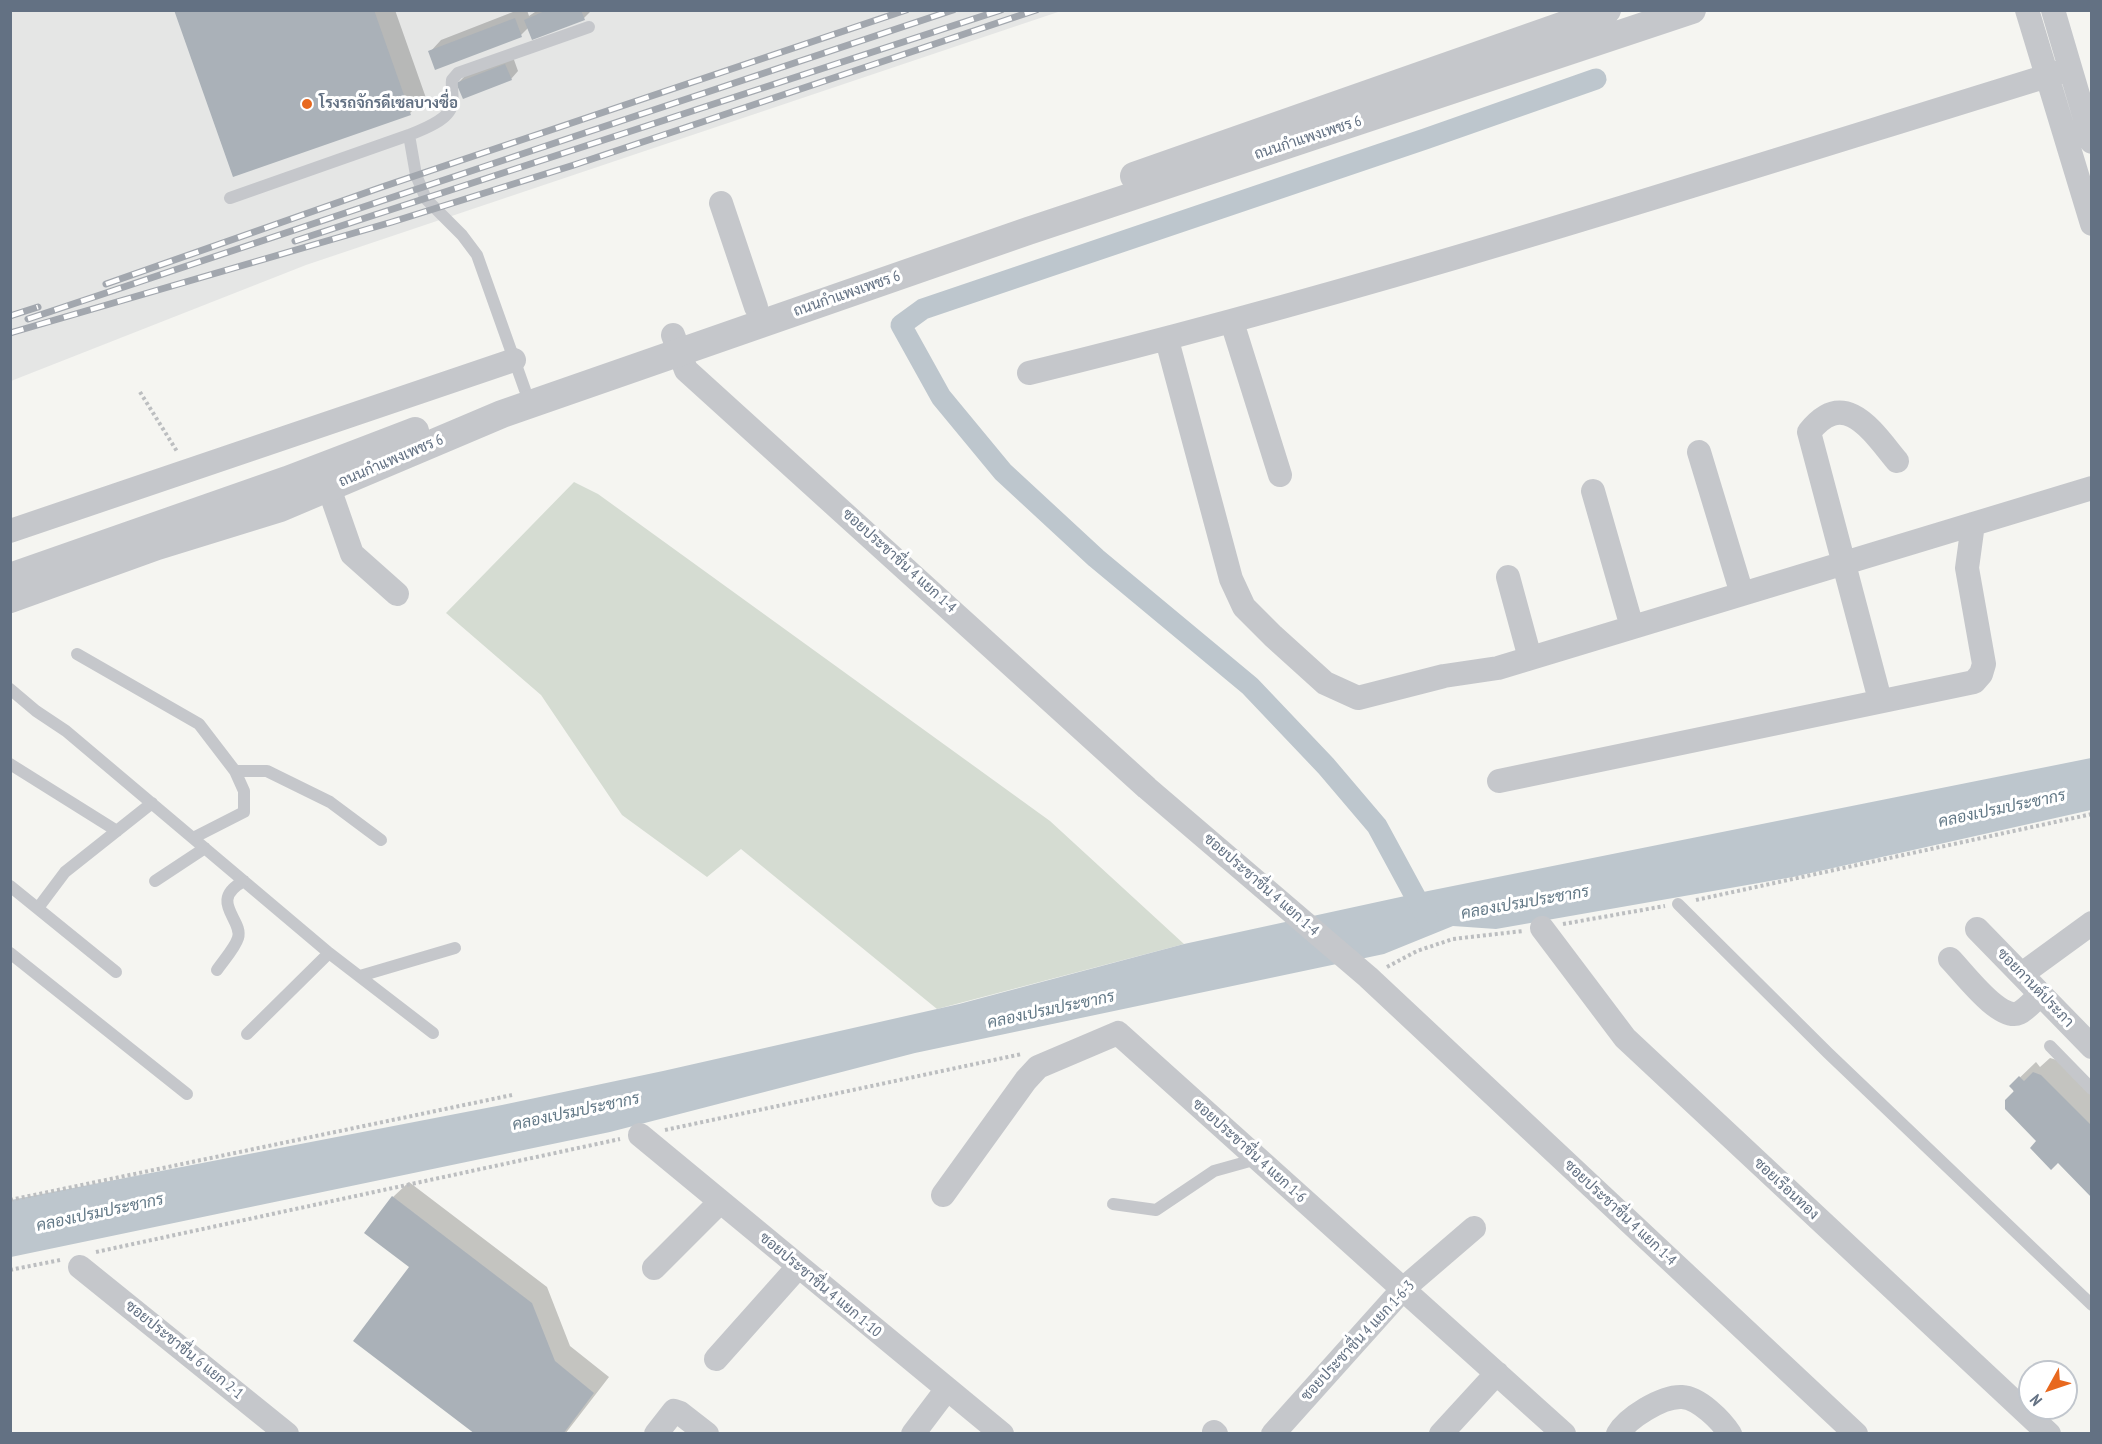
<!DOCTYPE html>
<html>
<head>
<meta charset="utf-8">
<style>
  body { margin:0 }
  #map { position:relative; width:2102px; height:1444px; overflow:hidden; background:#f5f5f1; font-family:"PT Sans Narrow",sans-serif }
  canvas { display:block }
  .frame { position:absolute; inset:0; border:12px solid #637183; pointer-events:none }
  .north { position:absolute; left:2018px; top:1360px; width:60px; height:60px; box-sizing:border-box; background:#fff; border:2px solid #c1c6cd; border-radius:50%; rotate:230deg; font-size:16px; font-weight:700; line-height:24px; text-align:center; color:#637183 }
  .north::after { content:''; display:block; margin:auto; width:21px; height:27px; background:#e8681e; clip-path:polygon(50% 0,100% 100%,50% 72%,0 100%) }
</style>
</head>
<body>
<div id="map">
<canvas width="2102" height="1444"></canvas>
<div class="frame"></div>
<div class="north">N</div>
</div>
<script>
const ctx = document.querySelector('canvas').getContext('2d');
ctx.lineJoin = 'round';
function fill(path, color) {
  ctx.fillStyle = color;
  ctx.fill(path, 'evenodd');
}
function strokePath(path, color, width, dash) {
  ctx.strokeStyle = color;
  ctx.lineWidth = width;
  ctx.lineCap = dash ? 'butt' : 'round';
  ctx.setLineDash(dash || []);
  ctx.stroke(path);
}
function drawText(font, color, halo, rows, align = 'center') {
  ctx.font = font + ' "PT Sans Narrow",Sarabun,sans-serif';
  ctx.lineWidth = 6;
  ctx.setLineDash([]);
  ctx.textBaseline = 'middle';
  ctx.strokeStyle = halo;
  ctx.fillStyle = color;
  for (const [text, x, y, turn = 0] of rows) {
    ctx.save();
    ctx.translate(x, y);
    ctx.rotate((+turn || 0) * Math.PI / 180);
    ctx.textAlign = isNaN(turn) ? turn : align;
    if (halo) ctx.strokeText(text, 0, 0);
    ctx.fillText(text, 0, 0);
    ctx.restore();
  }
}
fill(new Path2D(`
  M11,11H1061L306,265L11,381Z`), '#e5e6e5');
fill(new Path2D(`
  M574,482L598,494L1050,821L1184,944L937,1009L741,849L707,877L622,815L541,695L446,613Z`), '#d5dcd2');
fill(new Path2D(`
  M2091,758V810L1793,877L1496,929L1453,926L1384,954L915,1053L610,1132L11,1257V1200L502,1105L663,1071L959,1004L1184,944L1428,891Z`), '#bdc6cd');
fill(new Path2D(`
  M175,10H395L426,98L410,113Z
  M518,10H527L529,16L538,10H592L584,18L529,27L521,35L430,52L441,40Z
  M513,57L518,71L511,79L458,83L465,76Z
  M2050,1058L2057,1060L2092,1095V1196L2038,1141L2011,1086L2036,1062L2040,1067Z
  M409,1182L547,1287L570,1346L609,1377L565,1434H478L411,1267L393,1197Z`), '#0003');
strokePath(new Path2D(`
  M1428,920L1377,826L1326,766L1250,686L1096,558L1003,472L941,397L901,325L923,309L1425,139L1596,79`), '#bdc6cd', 21);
fill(new Path2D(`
  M174,10H374L411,115L233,177Z
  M547,10H581L585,20L532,40L524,20Z
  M515,18L522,37L435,70L428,51Z
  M505,64L512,80L463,99L456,83Z
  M2033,1072L2041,1075L2092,1126V1198L2058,1163L2051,1170L2030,1148L2036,1141L2005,1109V1100L2014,1091L2009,1086L2019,1076L2024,1081Z
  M392,1196L532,1303L555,1361L594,1393L563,1434H475L353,1341L409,1267L364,1233Z`), '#aab1b8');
strokePath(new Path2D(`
  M140,392L178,453
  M1696,900L2092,814
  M1563,924L1665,906
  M1387,967L1417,951L1453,939L1523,931
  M665,1130L1022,1054
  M10,1200L512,1095
  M96,1252L620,1139
  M10,1270L60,1260`), '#bcbec0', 4, [3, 3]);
strokePath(new Path2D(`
  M230,198L409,135
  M525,390L477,255L462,235L426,199L416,175L409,135C422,130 449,120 452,105C454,97 451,88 452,80L458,73L589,27
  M77,654L199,724L235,771L244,791V812L193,838
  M10,689L36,711L66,731L329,953L433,1033
  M10,764L117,831
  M235,771H267L330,802L381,840
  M155,881L205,848
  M10,886L116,972
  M1678,904L1828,1053L2092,1305
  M38,908L65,872L152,803
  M10,953L187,1094
  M217,970C223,961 235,948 238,938C244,920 207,901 244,881
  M360,976L455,948
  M247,1034L329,953
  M2050,1046L2092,1089
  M1113,1204L1156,1210L1214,1171L1257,1159`), '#c5c7cb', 12);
strokePath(new Path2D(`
  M2027,10L2092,224
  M2053,10L2092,142
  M721,203L756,307
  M1232,322L1280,475
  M673,335L686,370L1147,788L1368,977L1856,1434
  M1167,340L1231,579L1244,607L1273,636L1325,683L1358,698L1444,676L1498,668L2092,488
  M1029,373C1380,288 1725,175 2070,69
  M1699,452L1742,594
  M329,488L352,554L397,594
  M1593,491L1632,627
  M10,531L514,360
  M1508,577L1530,658
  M1880,700L1809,432C1845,387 1872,431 1897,461
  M1499,781L1974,682L1981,674L1984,664L1967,568L1973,524
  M1542,928L1625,1038L2049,1434
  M1977,929L2092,1047
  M1950,959C1963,972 2000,1022 2019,1013C2027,1009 2034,1000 2041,994
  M2022,974L2092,923
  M640,1135L1002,1434
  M943,1195L1026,1080L1038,1067L1118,1033L1564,1434
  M80,1267L287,1434
  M654,1268L720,1202
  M716,1359L798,1267
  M1214,1432L1216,1434
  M656,1434L674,1411L680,1413L707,1434
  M913,1434L947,1389
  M1273,1434L1403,1289L1474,1228
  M1441,1434L1497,1373
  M1618,1434C1627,1418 1662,1396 1682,1397C1699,1398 1721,1420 1730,1434`), '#c5c7cb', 24);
strokePath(new Path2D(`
  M1134,176L1607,10
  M10,577L287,480L415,431
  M10,599L157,546L280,508L502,414L1028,231L1692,10`), '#c5c7cb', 28);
const rail = new Path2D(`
  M295,241L1001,10
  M106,284L382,187L906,10
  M10,316L38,307
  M28,319L953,10
  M10,333L392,222L574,165L1036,10`);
strokePath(rail, '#a2a7ae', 7);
strokePath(rail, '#fff', 4.5, [14]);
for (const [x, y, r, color] of [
  [307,104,6,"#e8681e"]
]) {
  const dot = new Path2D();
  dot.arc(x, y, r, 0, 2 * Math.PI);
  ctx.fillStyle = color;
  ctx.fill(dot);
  strokePath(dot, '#fff', 2);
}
drawText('bold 15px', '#637183', '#fff', [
  ["โรงรถจักรดีเซลบางซื่อ",319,104]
], 'left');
drawText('15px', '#637183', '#fff', [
  ["ถนนกำแพงเพชร 6",1308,138,-18],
  ["ถนนกำแพงเพชร 6",847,294,-19],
  ["ถนนกำแพงเพชร 6",391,461,-23],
  ["ซอยประชาชื่น 4 แยก 1-4",899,561,42],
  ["ซอยประชาชื่น 4 แยก 1-4",1261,885,41],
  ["ซอยกานต์ประภา",2035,988,46],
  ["ซอยประชาชื่น 4 แยก 1-6",1249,1151,42],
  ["ซอยเรือนทอง",1786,1189,43],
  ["ซอยประชาชื่น 4 แยก 1-4",1620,1213,43],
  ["ซอยประชาชื่น 4 แยก 1-10",820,1285,40],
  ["ซอยประชาชื่น 4 แยก 1-6-3",1358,1341,-47],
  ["ซอยประชาชื่น 6 แยก 2-1",184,1350,39]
]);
drawText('italic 16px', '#637987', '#fff', [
  ["คลองเปรมประชากร",2002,809,-12],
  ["คลองเปรมประชากร",1525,903,-10],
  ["คลองเปรมประชากร",1051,1010,-12],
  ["คลองเปรมประชากร",576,1112,-12],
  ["คลองเปรมประชากร",100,1213,-12]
]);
</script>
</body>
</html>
